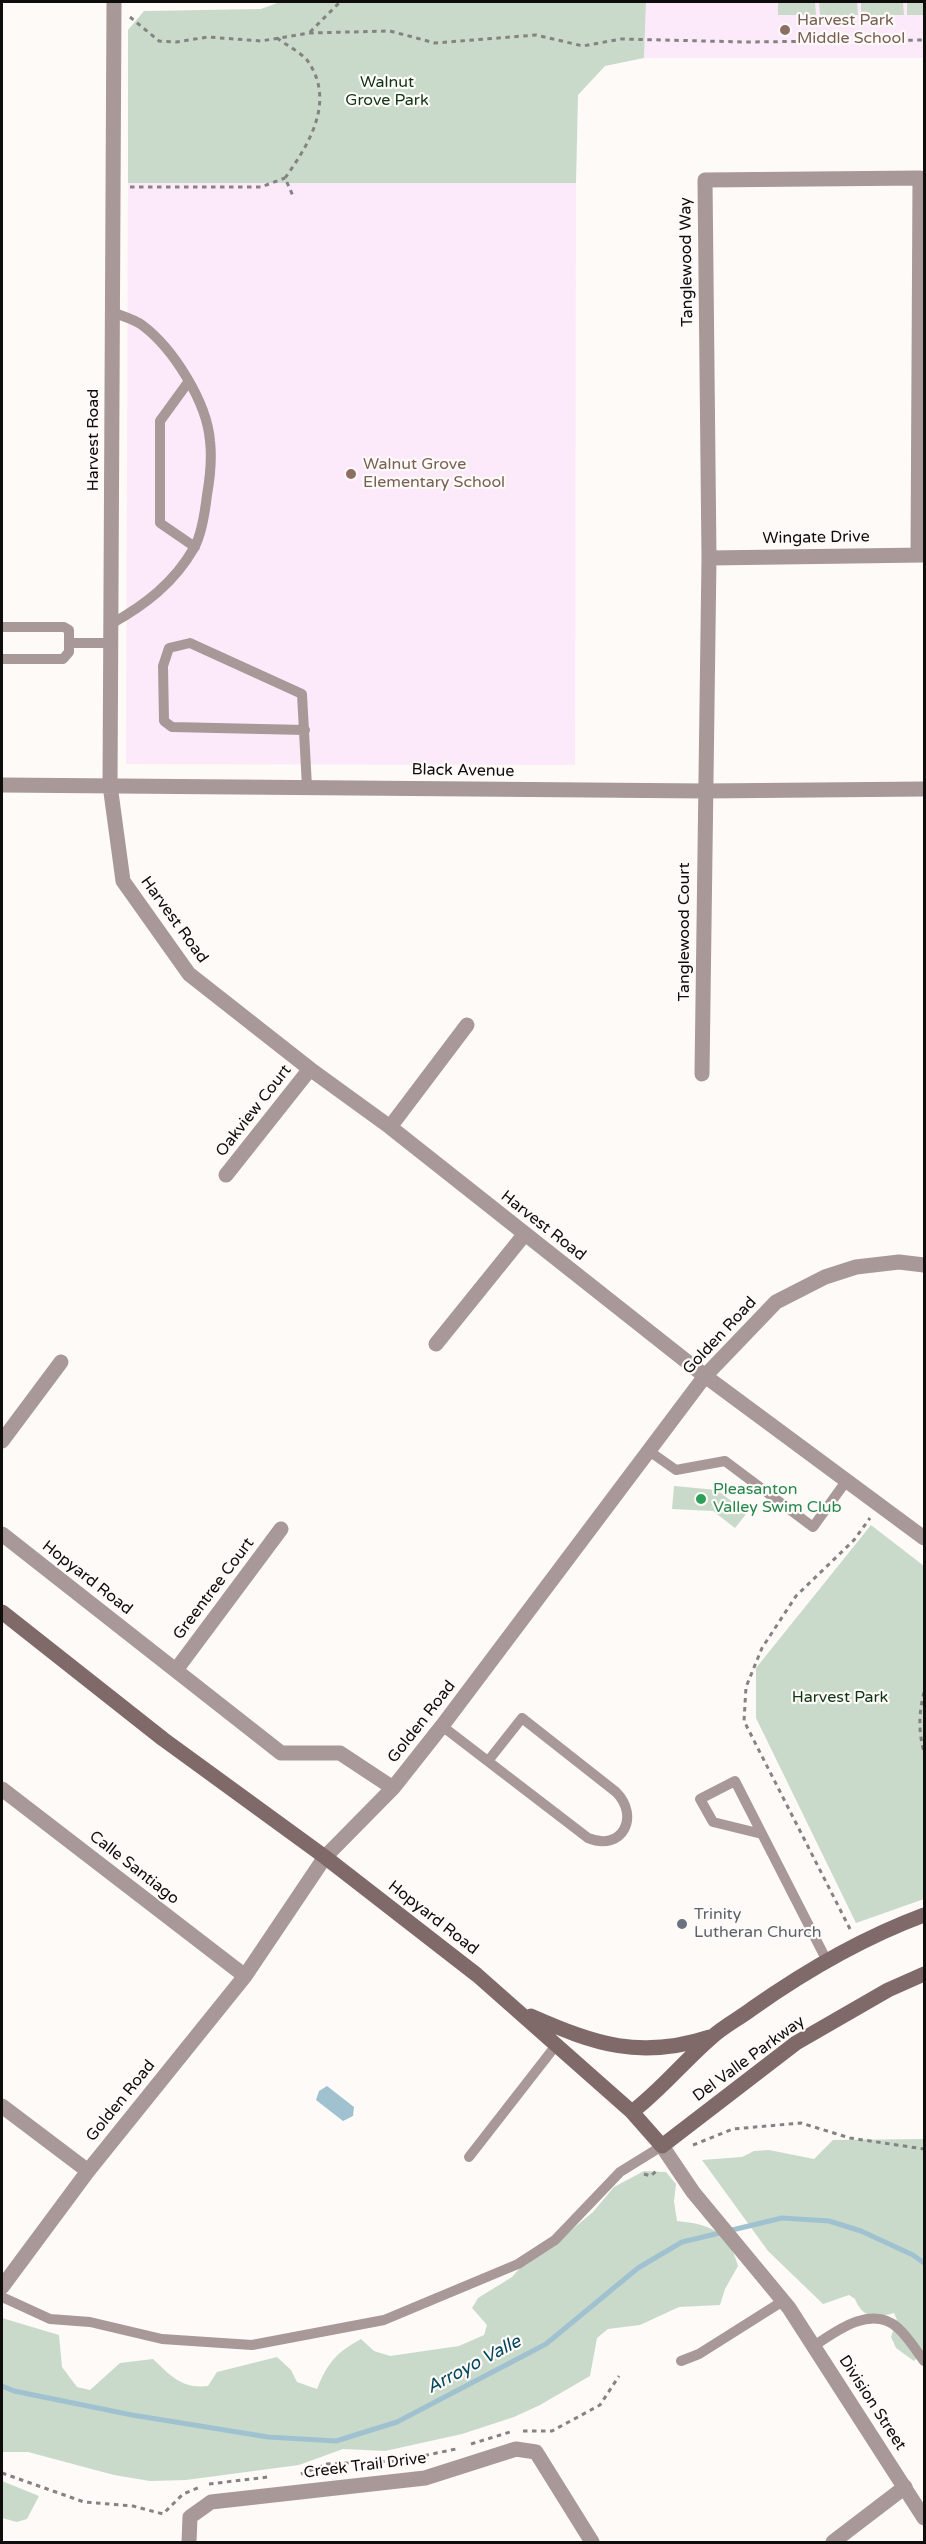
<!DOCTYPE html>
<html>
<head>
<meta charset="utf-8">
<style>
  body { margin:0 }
  #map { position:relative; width:926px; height:2544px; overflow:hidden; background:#fdfaf7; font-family:"Varela Round",sans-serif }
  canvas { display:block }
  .frame { position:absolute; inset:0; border:3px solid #0e0d0c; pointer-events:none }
</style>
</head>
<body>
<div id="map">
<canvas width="926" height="2544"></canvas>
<div class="frame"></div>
</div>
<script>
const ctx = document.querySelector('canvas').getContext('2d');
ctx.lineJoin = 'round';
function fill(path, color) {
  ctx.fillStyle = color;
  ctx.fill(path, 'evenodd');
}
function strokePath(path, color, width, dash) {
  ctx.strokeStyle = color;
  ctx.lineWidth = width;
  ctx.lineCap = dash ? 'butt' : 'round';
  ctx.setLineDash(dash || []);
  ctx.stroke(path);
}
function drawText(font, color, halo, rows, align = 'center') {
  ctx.font = font + ' "Varela Round",sans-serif';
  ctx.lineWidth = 4.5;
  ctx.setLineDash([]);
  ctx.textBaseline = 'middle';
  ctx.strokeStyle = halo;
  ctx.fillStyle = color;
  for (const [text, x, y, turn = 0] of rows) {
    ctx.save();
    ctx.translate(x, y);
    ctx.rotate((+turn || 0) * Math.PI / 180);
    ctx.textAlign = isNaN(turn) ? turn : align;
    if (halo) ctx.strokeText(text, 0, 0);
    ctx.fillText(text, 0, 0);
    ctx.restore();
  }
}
fill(new Path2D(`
  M646,2H924V58H644Z
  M128,183H576L575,765L126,764Z`), '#fceafb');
fill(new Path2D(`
  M280,2H646L644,58L605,66L578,95L576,183H128V30L144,11L261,9Z
  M778,2H815L816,15H778Z
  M819,2H857L858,15H820Z
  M861,2H903L904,15H861Z
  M907,2H924V15H907Z
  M674,1486L717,1490L747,1513L735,1528L713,1511L672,1509Z
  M871,1525L924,1566V1899L856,1923L756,1718V1668Z
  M924,2139V2352L914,2361L896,2348L891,2337L897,2320L894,2313C875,2318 863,2319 855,2299L849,2295L823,2304L768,2251L702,2160L742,2157L754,2151L769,2150L814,2159L833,2140Z
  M644,2171L666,2172L676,2184L674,2201L677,2221C710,2224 729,2232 738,2266L725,2289L720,2305L679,2307L640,2325L608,2329L597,2338L590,2376L540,2405L514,2417L462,2434L385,2451L343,2449L299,2465L186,2480L150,2481L114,2475L28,2452H2V2318L59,2335L62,2367L77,2387L90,2390L120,2363L153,2359C171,2376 182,2389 208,2386L217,2372L277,2357L291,2370L297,2382L317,2389C328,2362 336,2353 361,2339L374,2351L390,2356L459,2346L484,2335L487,2325L472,2308L478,2298L512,2277L527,2260L569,2232L593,2212L614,2187Z
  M2,2481L39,2496L27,2519L17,2522L2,2518Z`), '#c9daca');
fill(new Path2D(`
  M327,2086L354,2107L353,2116L343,2121L316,2100L319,2091Z`), '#a0c2d0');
strokePath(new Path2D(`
  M2,2386L14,2391L132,2415L268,2437L336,2441L397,2422L546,2344L638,2268L682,2242L782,2218L829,2221L861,2231L913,2255L924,2263`), '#a0c2d0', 5);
strokePath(new Path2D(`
  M130,17L159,41L176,42L208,37L261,41L309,33L390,31L435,43L536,35L583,46L621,39L747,42L924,40
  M310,32L340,2
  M277,38C286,45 300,52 307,60C336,100 310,143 285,178L293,196
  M130,187H261L285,178
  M924,1692C919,1713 918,1730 924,1752
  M850,1929L744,1721L746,1687L762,1648L796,1596L854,1540L870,1518
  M693,2145L733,2129L801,2123L850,2138L924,2149
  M644,2174L651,2176L658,2169
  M523,2431H552L600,2405L619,2376
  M471,2444L510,2432
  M2,2473L84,2502L133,2506L163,2514L183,2494L200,2487
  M301,2474L327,2464L398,2461L456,2449
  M209,2484L268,2477`), '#858381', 3, [4.5, 4.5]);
strokePath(new Path2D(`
  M189,381L160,421V523L195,547
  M111,624C145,605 174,583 194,548C202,534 205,512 207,495C210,478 212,458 210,441C207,402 173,348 142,325C134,319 122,316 112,312
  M2,627H64L69,630V652L63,659H2
  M69,643H111
  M305,730L172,727L164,721L163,666L169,648L190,643L302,694L307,787
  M649,1451L676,1470L725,1461L813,1527L847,1480
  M442,1726L588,1838C623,1852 640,1816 616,1792L522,1718L488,1761
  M762,1834L713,1822L700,1799L735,1781L826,1959
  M469,2157L557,2044
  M2,2297L50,2319L90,2322L162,2339L252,2345L384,2320L518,2264L555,2240L620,2172L662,2146
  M814,2346C836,2331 872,2304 898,2328C908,2337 916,2350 924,2361
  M681,2361L699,2354L783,2301`), '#a89898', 10);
strokePath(new Path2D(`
  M114,2L110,785L123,881L189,974L310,1069L390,1127L705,1376L924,1538
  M709,558L924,555
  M2,785L705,791L924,789
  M702,1074L709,558L705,180L920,178L918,555
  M390,1127L467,1025
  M226,1175L310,1069
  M436,1344L524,1235
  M2,1441L61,1362
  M2,1534L281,1753H340L393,1788
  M176,1670L281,1529
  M2,1789L245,1976
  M2,2106L88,2171
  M2,2287L88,2171L245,1976L325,1857L393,1788L442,1726L705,1376L776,1302L825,1277L856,1267L899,1262L924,1265
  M189,2542L190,2517L211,2502L425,2478L516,2449L536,2452L592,2542
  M833,2542L905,2487`), '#a89898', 15);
strokePath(new Path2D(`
  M662,2146L693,2192L789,2308L924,2518`), '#a89898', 15);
strokePath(new Path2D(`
  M2,1612L163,1739L325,1857L477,1975L632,2112L662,2146L796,2043L888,1990L924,1974
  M531,2016C595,2044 640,2060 710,2037
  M632,2112C662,2089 684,2061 712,2037C724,2026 740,2018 753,2008C807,1970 862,1938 924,1915`), '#806a69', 15);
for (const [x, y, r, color] of [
  [785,30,6,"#8d6e63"],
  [351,474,6,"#8d6e63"],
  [701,1499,6,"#2e9e5b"],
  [682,1924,6,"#6b7280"]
]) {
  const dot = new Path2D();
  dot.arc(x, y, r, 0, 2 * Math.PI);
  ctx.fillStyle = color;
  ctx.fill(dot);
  strokePath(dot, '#fdfaf7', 2);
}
drawText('16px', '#785e54', '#fdfaf7', [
  ["Harvest Park",797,21],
  ["Middle School",797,39],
  ["Walnut Grove",363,465],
  ["Elementary School",363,483]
], 'left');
drawText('16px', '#0e3413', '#fdfaf7', [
  ["Walnut",387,83],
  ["Grove Park",387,101],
  ["Harvest Park",840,1698]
]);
drawText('16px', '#0e0d0c', '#fdfaf7', [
  ["Tanglewood Way",687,262,-91],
  ["Harvest Road",94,440,-90],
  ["Wingate Drive",816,538,-1],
  ["Black Avenue",463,771,1],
  ["Harvest Road",174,920,54],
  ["Tanglewood Court",685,932,-90],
  ["Oakview Court",254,1111,-52],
  ["Harvest Road",543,1226,38],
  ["Golden Road",720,1336,-47],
  ["Hopyard Road",87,1578,38],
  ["Greentree Court",214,1589,-53],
  ["Golden Road",422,1722,-52],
  ["Calle Santiago",134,1868,38],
  ["Hopyard Road",433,1918,38],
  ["Del Valle Parkway",749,2059,-36],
  ["Golden Road",121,2101,-51],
  ["Division Street",872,2403,57],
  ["Creek Trail Drive",365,2466,-7]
]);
drawText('16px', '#27864d', '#fdfaf7', [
  ["Pleasanton",713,1490],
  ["Valley Swim Club",713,1508]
], 'left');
drawText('16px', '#5b616d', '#fdfaf7', [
  ["Trinity",694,1915],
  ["Lutheran Church",694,1933]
], 'left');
drawText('italic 18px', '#00475d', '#fdfaf7', [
  ["Arroyo Valle",474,2365,-28]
]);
</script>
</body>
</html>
